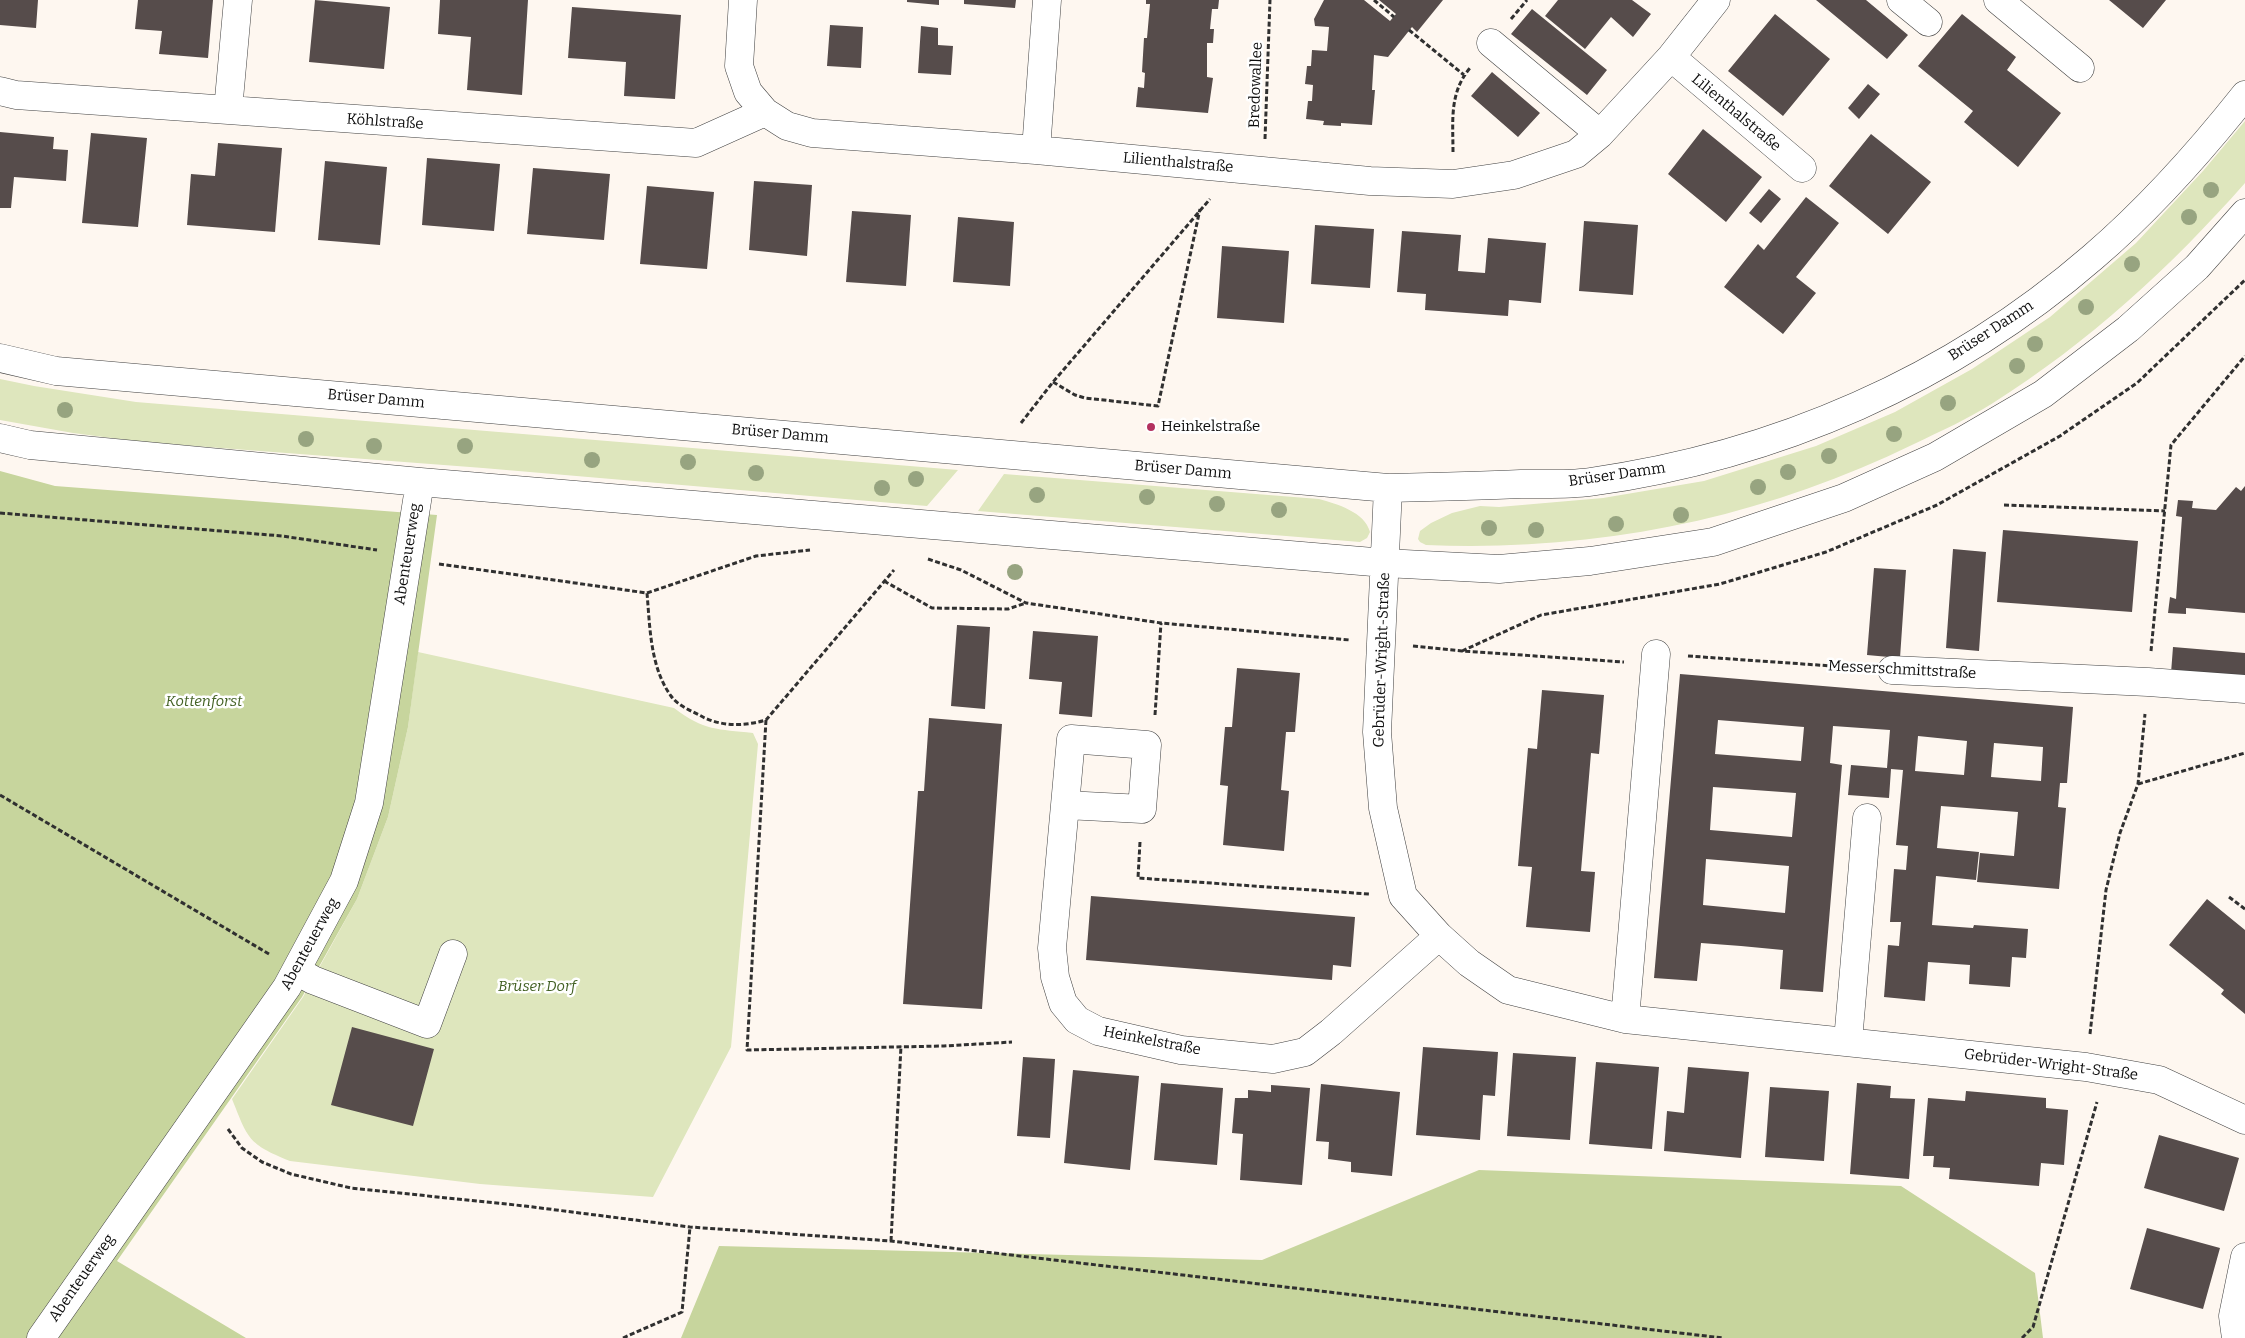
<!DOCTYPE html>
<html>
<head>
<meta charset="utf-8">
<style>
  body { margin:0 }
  canvas { display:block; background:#fef7f0 }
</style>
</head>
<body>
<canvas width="2245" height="1338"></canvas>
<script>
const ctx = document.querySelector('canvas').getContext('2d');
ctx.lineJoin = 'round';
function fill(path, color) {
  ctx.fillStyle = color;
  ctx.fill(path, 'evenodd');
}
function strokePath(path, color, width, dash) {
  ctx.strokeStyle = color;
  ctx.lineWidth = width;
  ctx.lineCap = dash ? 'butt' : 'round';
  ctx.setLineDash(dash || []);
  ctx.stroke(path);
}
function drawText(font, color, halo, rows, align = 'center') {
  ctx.font = font + ' Bitter,serif';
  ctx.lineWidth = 5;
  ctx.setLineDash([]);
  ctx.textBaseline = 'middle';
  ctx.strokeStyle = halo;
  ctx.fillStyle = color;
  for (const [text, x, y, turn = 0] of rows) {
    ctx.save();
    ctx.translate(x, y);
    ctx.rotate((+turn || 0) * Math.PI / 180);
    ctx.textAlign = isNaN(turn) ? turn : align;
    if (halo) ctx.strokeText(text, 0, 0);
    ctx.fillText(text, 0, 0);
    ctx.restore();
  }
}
fill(new Path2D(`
  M2245,121V183C2171,267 2088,343 1993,403C1968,419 1941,431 1914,444C1760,519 1597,552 1426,545L1420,542L1418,539L1420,531L1431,523L1452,513L1480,506L1499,507L1603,498L1704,481L1816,446L1895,412L1972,369L2050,317L2136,243L2203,171Z
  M0,379L34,386L136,402L958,470L927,506L483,468L142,442L73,433L0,420Z
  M1004,474L1319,499C1337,504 1365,512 1370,532L1367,538L1360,542L978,511Z
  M418,652L674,708C704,731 718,729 753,733L758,744L731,1047L653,1197L480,1184L290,1161C248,1144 248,1139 232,1099L303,997L357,899L388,817L408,727Z`), '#dee6bd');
fill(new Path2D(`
  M0,471L55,486L437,515L408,727L388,817L357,899L302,997L117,1261L246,1338H0Z
  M1479,1170L1901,1186L2035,1273L2043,1338H681L719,1246L1262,1260Z`), '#c7d59d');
fill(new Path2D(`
  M0,0H38L36,28L0,25Z
  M138,0H213L208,58L159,54L162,31L135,29Z
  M315,0L390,7L384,69L309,62Z
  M440,0H528L522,95L467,90L471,37L438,34Z
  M907,0H939V5L907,2Z
  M964,0H1016L1015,8L964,4Z
  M1146,0H1219L1218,9H1212L1210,29H1214L1213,43H1207V77L1213,78L1208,113L1136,107L1138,87L1144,88L1145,73L1142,72L1144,38H1147L1150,4H1146Z
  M1324,0H1364L1390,21L1396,14L1379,0H1443L1417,32L1412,27L1388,57L1374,55L1372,90H1375L1372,125L1341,123V126L1323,125L1324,121L1306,119L1308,101H1312L1313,85L1305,84L1307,66H1311L1312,50L1327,51L1329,27L1315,26L1314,19Z
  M1558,0H1632L1651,14L1633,37L1611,17L1585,49L1545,16Z
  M1816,0H1866L1908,35L1887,59Z
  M2109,0H2166L2143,28Z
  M572,7L681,15L675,99L624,96L626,62L568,58Z
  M1532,9L1607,70L1587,95L1511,34Z
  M1775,14L1830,59L1783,116L1728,71Z
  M1962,14L2016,57L2007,70L2061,113L2018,167L1964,122L1973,111L1918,66Z
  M830,25L863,27L861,68L827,66Z
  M921,26L938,28V45L953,46L951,75L918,73Z
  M1492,72L1540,113L1518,137L1471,96Z
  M1868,84L1880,94L1859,119L1848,108Z
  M1703,129L1762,177L1726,222L1668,174Z
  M0,132L54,137L53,149L68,150L66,181L14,177L11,208H0Z
  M91,133L147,138L138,227L82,223Z
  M1871,134L1931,182L1888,234L1829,186Z
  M218,143L282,148L275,232L187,225L191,174L215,176Z
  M427,158L500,164L494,231L422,225Z
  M325,161L387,167L380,245L318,240Z
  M533,168L610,174L604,240L527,234Z
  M754,181L812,185L807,256L749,250Z
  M647,186L714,192L707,269L640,264Z
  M1769,189L1781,199L1761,223L1749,213Z
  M1806,197L1839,223L1796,277L1816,293L1783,334L1724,287L1758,244L1764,250Z
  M852,211L911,215L906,286L846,282Z
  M958,217L1014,222L1010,286L953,282Z
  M1584,221L1638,225L1633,295L1579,291Z
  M1315,225L1374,229L1370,288L1311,284Z
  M1402,231L1461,235L1458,271L1485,273L1488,238L1546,243L1541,303L1509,300L1508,316L1425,310L1426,294L1397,292Z
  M1222,246L1289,251L1284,323L1217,318Z
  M2245,486V613L2186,608V614L2168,613L2170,597L2176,599L2182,517L2176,516L2178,500L2193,501L2192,508L2216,510L2236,487L2241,491Z
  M2003,530L2138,541L2132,612L1997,602Z
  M1953,549L1986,552L1979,651L1946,648Z
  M1874,568L1906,570L1900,658L1867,655Z
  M957,625L990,627L985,709L951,706Z
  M1033,631L1098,636L1092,717L1059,714L1062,682L1029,679Z
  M2173,647L2245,653V679L2171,673Z
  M1237,668L1300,673L1295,732H1286L1281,790L1289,791L1284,851L1223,845L1228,786L1220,785L1225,727H1232Z
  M1680,674L2073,707L2067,783H2060L2058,807L2066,808L2059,889L1977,882L1980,853L2014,856L2018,812L1941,806L1937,848L1979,852L1976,880L1936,876L1932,925L1973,928L1974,925L2028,929L2026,958L2012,957L2010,987L1969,984L1970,965L1928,962L1925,1001L1884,997L1888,945L1899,946L1901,922H1890L1894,869L1906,870L1908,846L1896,845L1903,770L1891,769L1889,798L1848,795L1851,765L1887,768L1890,730L1833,726L1830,763L1842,765L1823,992L1780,989L1783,950L1741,946L1701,943L1697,981L1654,978ZM1718,720L1804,727L1801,761L1715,754ZM1918,736L1967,741L1964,775L1915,771ZM1994,743L2043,747L2041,781L1991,777ZM1713,787L1796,793L1792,837L1710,830ZM1706,859L1789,866L1785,913L1703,905Z
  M1542,690L1604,695L1599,754L1591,753L1581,871L1595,872L1590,932L1526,927L1532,867L1518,866L1528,748L1537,749Z
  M929,718L1002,724L982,1009L903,1004L918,791H924Z
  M1091,896L1355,917L1351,967L1333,965L1332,980L1086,960Z
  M2207,899L2245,930V1014L2221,994L2224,990L2169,945Z
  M352,1027L434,1049L413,1126L331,1105Z
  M1423,1047L1498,1052L1495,1096L1483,1095L1480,1140L1416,1135Z
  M1513,1053L1576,1057L1570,1140L1507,1136Z
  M1023,1057L1055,1059L1050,1138L1017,1136Z
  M1596,1062L1659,1067L1652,1149L1589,1144Z
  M1688,1067L1749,1072L1741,1158L1664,1151L1667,1111L1684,1113Z
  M1073,1070L1139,1076L1130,1170L1064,1163Z
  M1161,1083L1223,1088L1217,1165L1154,1160Z
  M1857,1083L1891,1086L1890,1098L1915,1099L1909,1179L1850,1174Z
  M1321,1084L1400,1092L1392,1176L1351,1172V1162L1328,1159L1329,1142L1316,1141Z
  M1271,1085L1310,1088L1302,1185L1240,1180L1243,1134L1232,1133L1235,1098H1248V1090L1271,1092Z
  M1770,1087L1829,1091L1824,1161L1765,1157Z
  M1966,1091L2046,1098V1108L2068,1110L2064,1165L2041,1163L2039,1186L1949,1179L1950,1168L1933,1167L1934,1156H1923L1928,1098L1965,1101Z
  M2159,1135L2239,1158L2224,1211L2144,1188Z
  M2147,1228L2220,1248L2203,1309L2130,1289Z`), '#564c4b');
const minor = new Path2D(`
  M743,0L739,66L748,92L765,112L787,126L812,133L1036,150L1370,181L1453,184L1514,175L1576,154L1600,134L1671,57L1716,0
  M1901,0L1928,22
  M1998,0L2080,68
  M1491,43L1600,134
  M1671,57L1802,168
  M0,91L16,95L696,143L765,112
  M228,110L238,0
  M1036,150L1047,0
  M0,358L56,371L1388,488C1432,487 1476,486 1521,484C1544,484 1568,485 1590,482C1776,456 1951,380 2093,257C2149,209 2199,153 2245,95
  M0,438L30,445L420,482L1385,563L1499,569L1590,561L1713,542L1844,498L1935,457L2043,394L2128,329L2197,267L2245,213
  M1388,488L1377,732L1383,808L1403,896L1439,936L1469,963L1508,990L1625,1019L2086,1067L2159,1080L2245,1120
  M1892,670L2148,682L2245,689
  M1066,805L1142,809L1147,745L1071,739L1052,948L1055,977L1063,1003L1077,1020L1098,1031L1181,1050L1273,1059L1305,1052L1331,1032L1439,936
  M297,971L313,980L427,1024L453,954
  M1625,1019L1656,654
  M1848,1041L1867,818
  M41,1338L287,987L344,881L369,803L420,482
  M2236,1338L2233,1316L2245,1257`);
strokePath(minor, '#414141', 29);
strokePath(new Path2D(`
  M1374,0L1394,17
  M1511,19L1527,0
  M1409,30L1464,75
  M1265,139L1270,0
  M1453,152C1453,121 1449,93 1470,68
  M1053,382L1075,395L1085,398L1158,406L1200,209
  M1021,423L1053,382L1210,199
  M2004,505L2165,511
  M0,513L282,536L377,550
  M928,559L961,570L1026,603L1161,623L1350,640
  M439,564L647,593L756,556L810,550
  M884,581L932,608L1008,609L1026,603
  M647,593C650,627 650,667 671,696C678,706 692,711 703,717C723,727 745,726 766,720L894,570
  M1413,646L1462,651L1624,662
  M1462,651L1541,615L1720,584L1826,552L1937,505L2060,436L2137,383L2245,280
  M2151,651L2171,445L2245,356
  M1688,656L1861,668
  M1155,715L1161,623
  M766,720L747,1050L944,1046L1012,1042
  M2138,784L2245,753
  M0,795L269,954
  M1140,842L1138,878L1369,894
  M2229,897L2245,909
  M2090,1034L2106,890L2120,833L2138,784L2145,714
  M228,1129L242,1148L262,1162L291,1174L351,1188L525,1206L690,1227L891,1241L1723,1338
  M891,1241L901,1046
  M623,1338L682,1312L690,1227
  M2022,1338L2033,1327L2097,1102`), '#303030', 3, [5, 2.5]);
strokePath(minor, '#fff', 28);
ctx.fillStyle = '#97a480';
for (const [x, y] of [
  [2211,190],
  [2189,217],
  [2132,264],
  [2086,307],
  [2035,344],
  [2017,366],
  [1948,403],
  [65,410],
  [1894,434],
  [306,439],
  [374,446],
  [465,446],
  [1829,456],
  [592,460],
  [688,462],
  [1788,472],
  [756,473],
  [916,479],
  [1758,487],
  [882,488],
  [1037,495],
  [1147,497],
  [1217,504],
  [1279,510],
  [1681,515],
  [1616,524],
  [1489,528],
  [1536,530],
  [1015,572]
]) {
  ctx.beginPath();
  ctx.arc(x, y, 8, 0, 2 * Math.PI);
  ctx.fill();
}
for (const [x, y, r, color] of [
  [1151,427,5,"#b3315f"]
]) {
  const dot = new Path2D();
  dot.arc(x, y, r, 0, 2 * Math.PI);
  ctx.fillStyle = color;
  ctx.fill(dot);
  strokePath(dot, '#fff', 2);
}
drawText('15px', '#0e0e0e', '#fff', [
  ["Bredowallee",1256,85,-88],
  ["Lilienthalstraße",1736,113,40],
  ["Köhlstraße",385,122,4],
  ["Lilienthalstraße",1178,163,5],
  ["Brüser Damm",1991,331,-33],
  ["Brüser Damm",376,399,5],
  ["Brüser Damm",780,434,5],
  ["Brüser Damm",1183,470,5],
  ["Brüser Damm",1617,475,-8],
  ["Abenteuerweg",408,554,-81],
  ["Gebrüder-Wright-Straße",1382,660,-88],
  ["Messerschmittstraße",1902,670,3],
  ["Abenteuerweg",310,944,-61],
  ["Heinkelstraße",1152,1041,11],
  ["Gebrüder-Wright-Straße",2051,1065,7],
  ["Abenteuerweg",82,1278,-55]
]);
drawText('15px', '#0e0e0e', '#fff', [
  ["Heinkelstraße",1161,427]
], 'left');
drawText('italic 15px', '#436124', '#fff', [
  ["Kottenforst",204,702],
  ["Brüser Dorf",537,987]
]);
</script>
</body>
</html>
